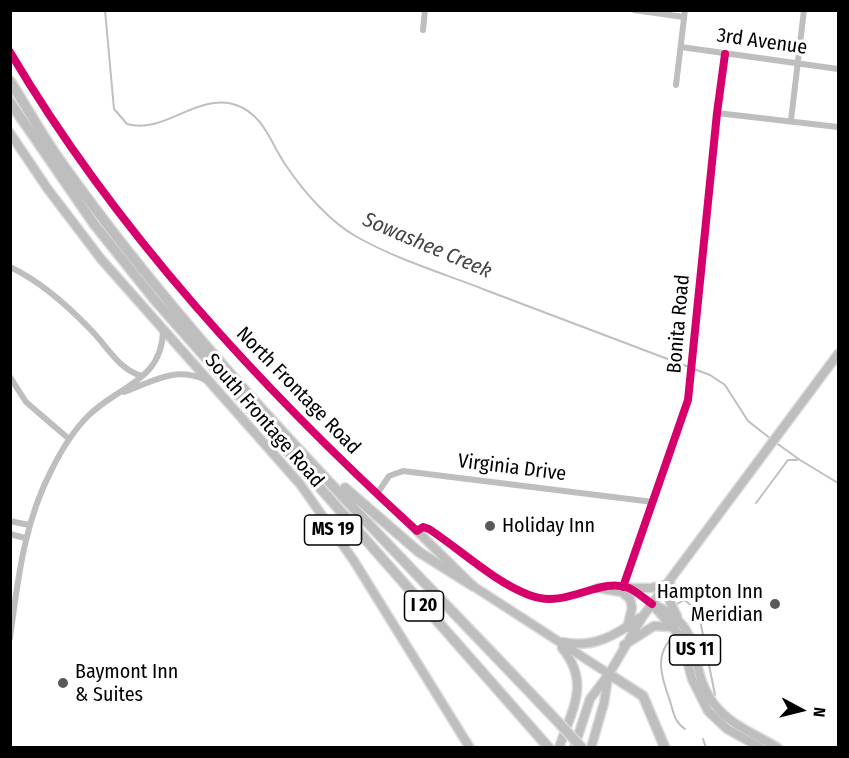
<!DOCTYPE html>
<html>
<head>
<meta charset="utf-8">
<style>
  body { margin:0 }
  #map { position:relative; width:849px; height:758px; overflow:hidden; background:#fff; font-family:"Fira Sans Condensed",sans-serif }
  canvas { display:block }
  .frame { position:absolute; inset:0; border:12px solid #000; pointer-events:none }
  .north { position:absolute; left:771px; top:680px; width:60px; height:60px; -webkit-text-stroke:4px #fff; paint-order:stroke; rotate:97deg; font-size:16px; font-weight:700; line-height:24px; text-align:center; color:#000 }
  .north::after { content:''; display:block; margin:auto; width:21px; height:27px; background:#000; clip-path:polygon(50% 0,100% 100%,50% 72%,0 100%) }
</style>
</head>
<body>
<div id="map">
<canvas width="849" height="758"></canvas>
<div class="frame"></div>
<div class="north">N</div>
</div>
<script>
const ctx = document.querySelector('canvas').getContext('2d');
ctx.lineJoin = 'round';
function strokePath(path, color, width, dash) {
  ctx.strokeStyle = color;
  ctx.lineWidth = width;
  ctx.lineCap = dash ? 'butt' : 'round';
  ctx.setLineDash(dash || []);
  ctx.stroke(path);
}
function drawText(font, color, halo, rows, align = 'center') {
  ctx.font = font + ' "Fira Sans Condensed",sans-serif';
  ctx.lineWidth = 6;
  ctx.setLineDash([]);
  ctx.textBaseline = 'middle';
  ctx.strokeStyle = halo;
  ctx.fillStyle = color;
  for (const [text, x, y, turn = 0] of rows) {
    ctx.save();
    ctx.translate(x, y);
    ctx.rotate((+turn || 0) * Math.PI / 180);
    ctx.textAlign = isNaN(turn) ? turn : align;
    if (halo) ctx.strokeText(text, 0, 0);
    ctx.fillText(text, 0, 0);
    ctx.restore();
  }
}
strokePath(new Path2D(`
  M105,10L114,109L127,124C164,135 197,92 236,105C265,115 271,145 287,167C304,192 330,222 357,237C398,260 445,274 488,291C562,319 636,347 710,375L725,385L748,421L771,439
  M775,442L800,460L838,483
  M756,503L788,460H797
  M675,605L684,600L698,610L715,695
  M674,636C653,654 662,679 670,701C674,714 674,721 685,729
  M703,739L706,748`), '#bfbfbf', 2);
const major = new Path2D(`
  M10,133L47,188L101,259L300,484L354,561L470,748
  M417,531L473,586L609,674
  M670,580V602L677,616
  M598,588L622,592L630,599L632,608L627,628
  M628,588H651L666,585
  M652,604C709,628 684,663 714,704C731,726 756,734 778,748
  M652,604L681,637L692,679L708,711L727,729L761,748
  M563,642C592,649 617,635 639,618
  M624,645L654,626L674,627
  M559,748C572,709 591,683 562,648
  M574,748L590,699L609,674L643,616L838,354
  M591,748L604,703L608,677`);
const highway = new Path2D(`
  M10,81C28,109 44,139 64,166C208,368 389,543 558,722
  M10,102L94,224L154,299L549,748
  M345,488L419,552L473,586
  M609,674L643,696L665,748`);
strokePath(major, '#dbdbdb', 11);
strokePath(highway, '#dbdbdb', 12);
strokePath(new Path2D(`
  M634,10L684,17
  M423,30L425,10
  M681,47L838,69
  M10,52C117,233 263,390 417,531L423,527L429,529C461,550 493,581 529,595C567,610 599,576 629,588C637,592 645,599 652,604
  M676,85L685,10
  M717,113L838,127
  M791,120L804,10
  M10,267C40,281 68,306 91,330C107,346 119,370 142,376
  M10,377L26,402L69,439
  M124,392C155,381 173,366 206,380
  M377,494L389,476L403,471L653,502
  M10,521L29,525
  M10,534L25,538
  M623,587L688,400L717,113L725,54
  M10,638C18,579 24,522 52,469C61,451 73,431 88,416C118,386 162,381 163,331`), '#bebebe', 6);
strokePath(major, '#bebebe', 8);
strokePath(highway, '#bebebe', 9);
const highwayBridge = new Path2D(`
  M558,722L582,748`);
strokePath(highwayBridge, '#dbdbdb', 12, []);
strokePath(highwayBridge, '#bebebe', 9);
strokePath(new Path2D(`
  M10,52C117,233 263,390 417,531L423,527L429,529C461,550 493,581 529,595C567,610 599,576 629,588C637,592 645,599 652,604
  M623,587L688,400L717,113L725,54`), '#d6006c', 8);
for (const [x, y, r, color] of [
  [490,526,6,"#595959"],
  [775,604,6,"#595959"],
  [63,683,6,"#595959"]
]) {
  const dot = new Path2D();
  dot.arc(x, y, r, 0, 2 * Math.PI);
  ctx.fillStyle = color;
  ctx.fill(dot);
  strokePath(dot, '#fff', 2);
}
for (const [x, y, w] of [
  [333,530,57],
  [424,606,39],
  [695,650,51]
]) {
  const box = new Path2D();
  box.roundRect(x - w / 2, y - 15, w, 30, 4.5);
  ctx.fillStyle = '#fff';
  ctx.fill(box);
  strokePath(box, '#000', 1.5);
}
drawText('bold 18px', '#000', null, [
  ["MS 19",333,530],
  ["I 20",424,606],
  ["US 11",695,650]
]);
drawText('20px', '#000', '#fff', [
  ["3rd Avenue",762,42,8],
  ["Bonita Road",679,324,-85],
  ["North Frontage Road",298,391,46],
  ["South Frontage Road",264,421,49],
  ["Virginia Drive",512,468,7]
]);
drawText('20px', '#000', '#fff', [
  ["Holiday Inn",502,526],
  ["Hampton Inn",763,592,"right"],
  ["Meridian",763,615,"right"],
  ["Baymont Inn",75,672],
  ["& Suites",75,695]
], 'left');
drawText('italic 21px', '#444', '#fff', [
  ["Sowashee Creek",427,246,23]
]);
</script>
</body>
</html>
